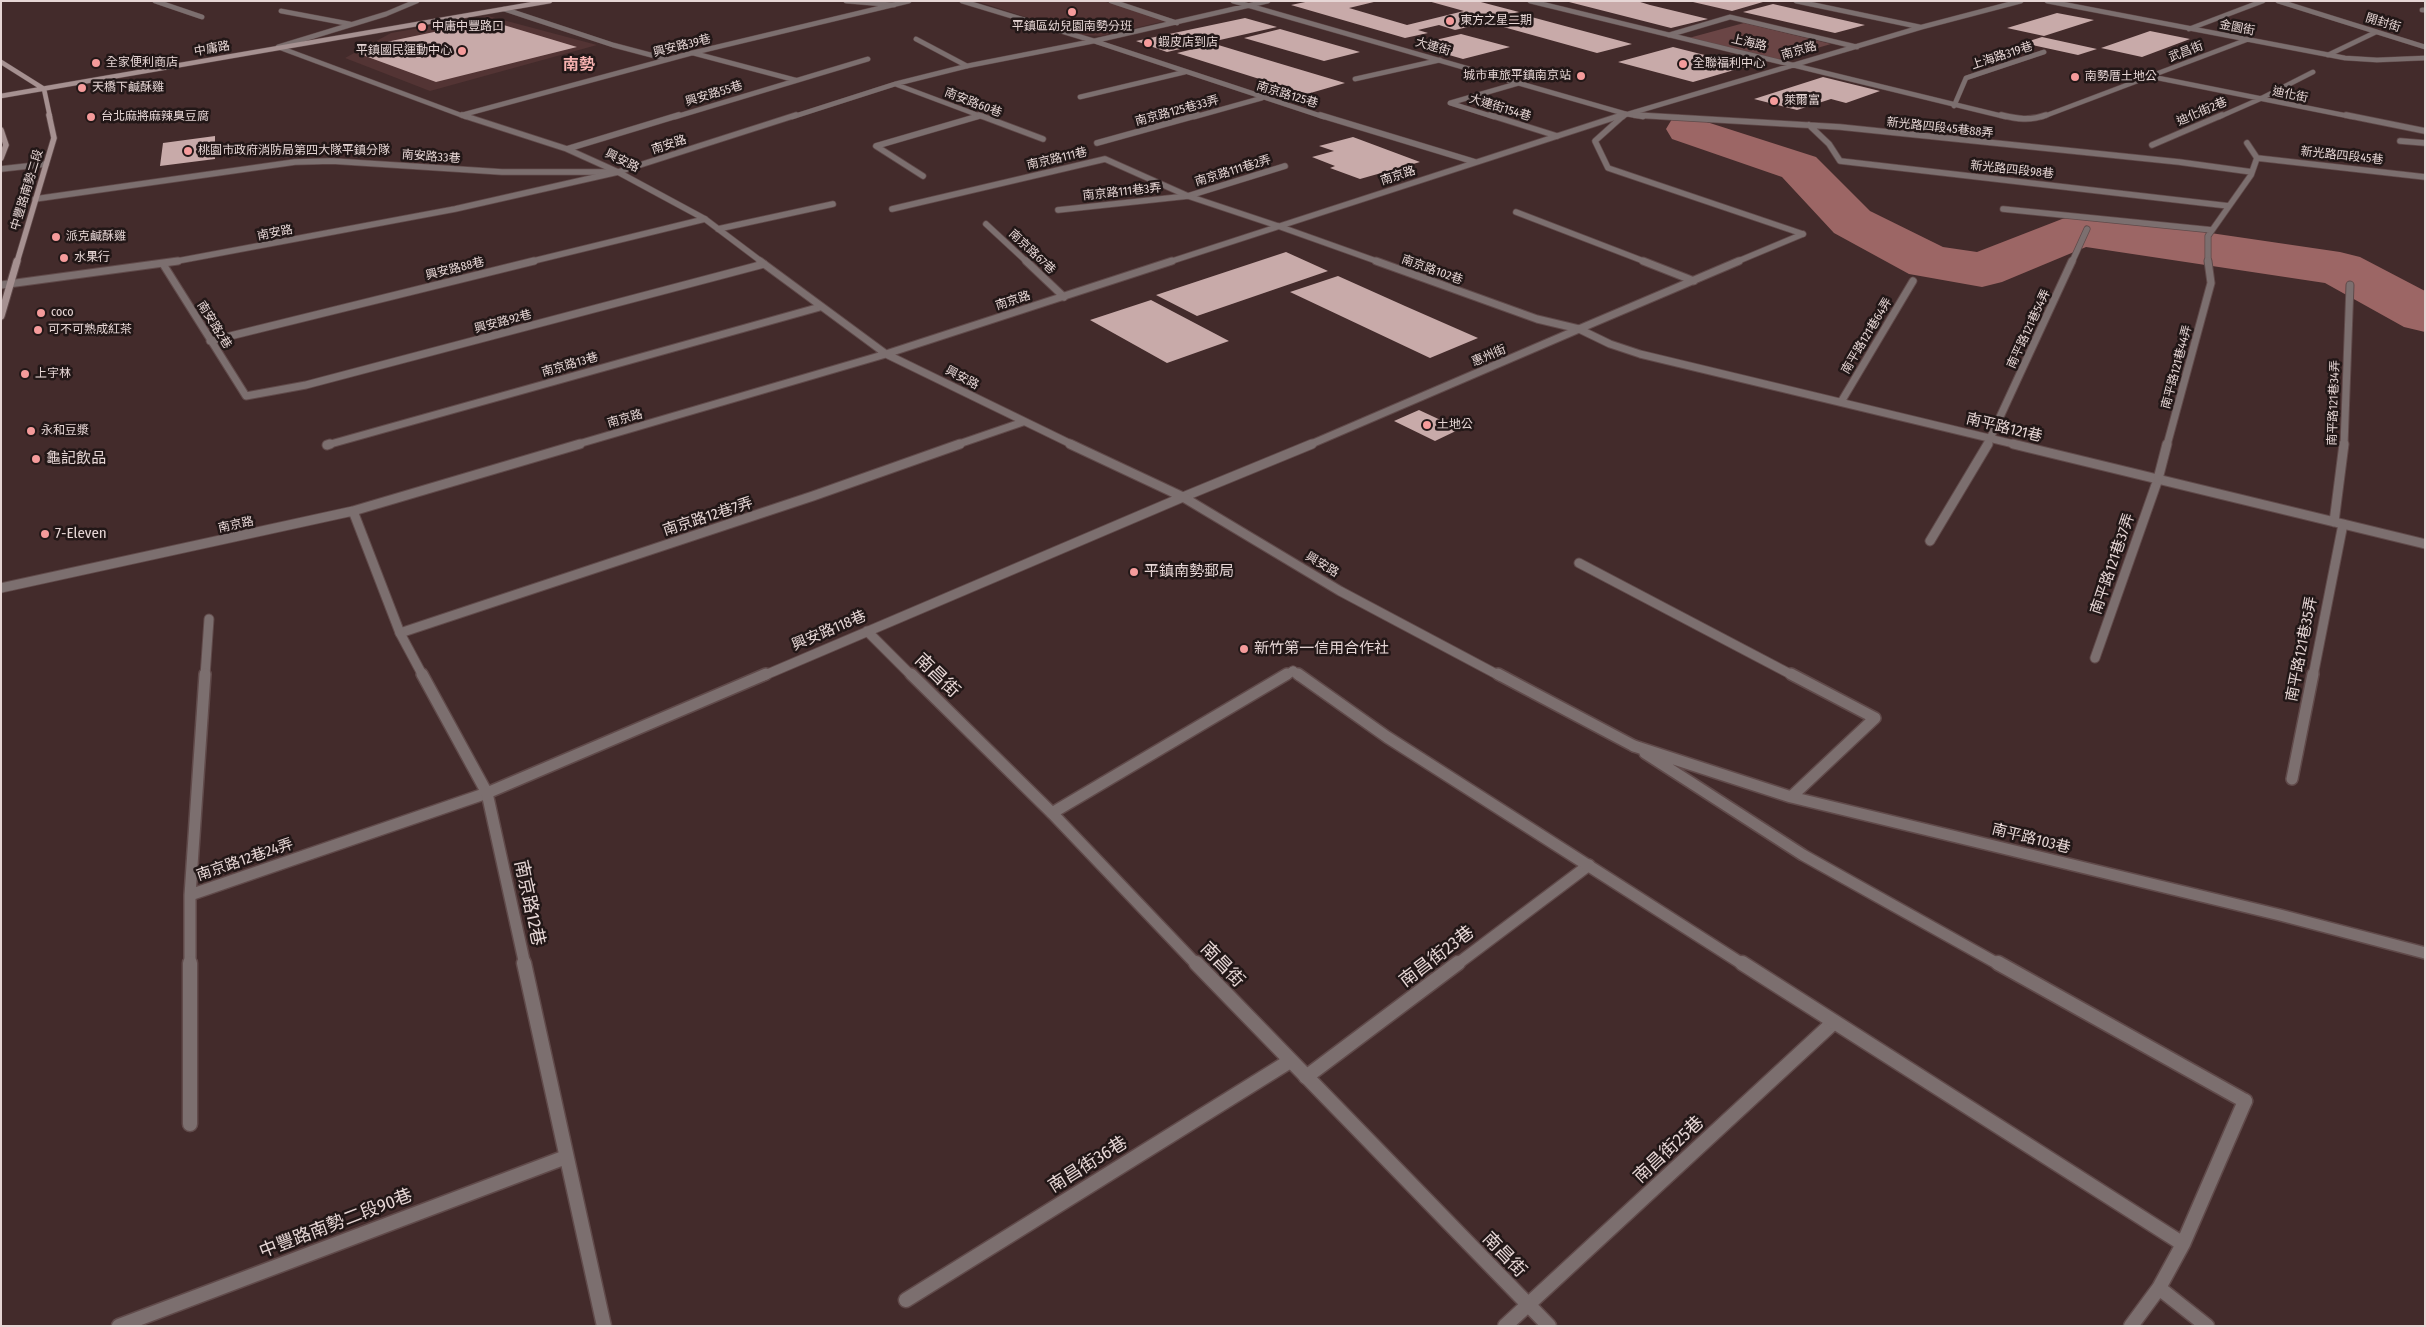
<!DOCTYPE html>
<html>
<head>
<meta charset="utf-8">
<style>
  body { margin:0 }
  #map { position:relative; width:2426px; height:1327px; overflow:hidden; background:#432b2b; font-family:"Fira Sans Condensed",sans-serif }
  canvas { display:block }
  .frame { position:absolute; inset:0; border:2px solid #e6d6d5; pointer-events:none }
</style>
</head>
<body>
<div id="map">
<canvas width="2426" height="1327"></canvas>
<div class="frame"></div>
</div>
<script>
const ctx = document.querySelector('canvas').getContext('2d');
ctx.lineJoin = 'round';
function fill(path, color) {
  ctx.fillStyle = color;
  ctx.fill(path, 'evenodd');
}
function strokePath(path, color, width, dash) {
  ctx.strokeStyle = color;
  ctx.lineWidth = width;
  ctx.lineCap = dash ? 'butt' : 'round';
  ctx.setLineDash(dash || []);
  ctx.stroke(path);
}
function drawText(font, color, halo, rows, align = 'center') {
  ctx.font = font + ' "Fira Sans Condensed","Noto Sans TC",sans-serif';
  ctx.lineWidth = 5;
  ctx.setLineDash([]);
  ctx.textBaseline = 'middle';
  ctx.strokeStyle = halo;
  ctx.fillStyle = color;
  for (const [text, x, y, turn = 0] of rows) {
    ctx.save();
    ctx.translate(x, y);
    ctx.rotate((+turn || 0) * Math.PI / 180);
    ctx.textAlign = isNaN(turn) ? turn : align;
    if (halo) ctx.strokeText(text, 0, 0);
    ctx.fillText(text, 0, 0);
    ctx.restore();
  }
}
fill(new Path2D(`
  M1103,1L1165,21L1101,36L1082,35L979,2Z
  M488,16L597,45L430,91L345,58L391,33Z`), '#533434');
fill(new Path2D(`
  M1744,23L1831,44L1772,61L1685,39Z`), '#6a4545');
fill(new Path2D(`
  M1688,116L1816,157L1870,211L1943,247L1977,252L2062,219L2081,214L2340,252L2360,257L2425,291V332L2404,327L2325,283L2086,247L2002,282L1982,287L1909,274L1834,233L1782,177L1672,139L1666,129L1672,119Z`), '#9c6665');
fill(new Path2D(`
  M1310,1H1378L1349,8L1407,25L1464,11L1428,1H1477L1519,12L1492,18L1482,15L1469,19L1485,23L1455,30L1439,25L1418,30L1428,33L1405,38L1291,5Z
  M1637,1L1650,5L1708,19L1671,28L1569,2Z
  M1758,1L1763,2L1732,11L1693,2Z
  M1773,4L1865,25L1835,33L1743,12Z
  M2057,13L2094,20L2044,36L2007,28Z
  M1524,15L1576,29L1632,44L1597,53L1489,23Z
  M1245,18L1277,27L1167,52L1136,41Z
  M477,23L483,26L497,23L577,47L436,82L357,53L372,50L365,48L391,41Z
  M1280,29L1360,52L1324,61L1244,38Z
  M2150,31L2190,39L2142,57L2101,48Z
  M1461,34L1510,47L1463,59L1414,45Z
  M2042,37L2097,49L2078,55L2023,43Z
  M1215,44L1278,63L1345,83L1307,94L1177,53Z
  M1673,47L1748,66L1693,82L1618,62Z
  M1823,77L1880,91L1846,103L1831,99L1797,110L1754,99Z
  M215,136V159L160,166L163,143Z
  M1353,137L1420,162L1360,179L1330,168L1335,166L1312,157L1334,151L1319,146Z
  M1286,252L1328,271L1197,316L1156,295Z
  M1338,276L1405,306L1478,338L1430,358L1290,292Z
  M1151,300L1229,341L1167,363L1090,320Z
  M1419,410L1460,429L1435,441L1394,421Z`), '#c8aaa9');
const laneFar5 = new Path2D(`
  M846,1L894,5
  M2422,10H2425
  M281,11L350,24
  M2189,29L2263,1
  M1669,35L1730,17L1857,47
  M916,39L967,66
  M2328,55L2376,32
  M1355,79L1440,60
  M1080,97L1185,72
  M1954,106L1966,78L2044,52
  M977,117L979,116
  M1194,117L1262,98
  M1494,117L1450,103L1519,83
  M1623,117L1626,114`);
const laneFar4 = new Path2D(`
  M1490,115L1557,136
  M1624,115L1595,141L1608,168L1803,234
  M1097,143L1198,115
  M923,176L876,146L979,116
  M35,199L295,162L332,161L502,172H618
  M1058,210L1188,196L1285,166
  M1516,212L1646,262
  M986,224L1027,262
  M1278,226L1379,262
  M718,229L833,204
  M529,262L705,219`);
const laneFar3 = new Path2D(`
  M1026,261L1064,297
  M1376,261L1537,319L1579,329L1610,344L1640,354L2018,445
  M1643,261L1694,281
  M163,264L246,396L306,385L764,264
  M210,341L534,261
  M1841,402L1913,281
  M327,445L820,307
  M956,445L1023,422
  M1309,445L1579,329
  M2344,445L2350,285`);
const laneFar2 = new Path2D(`
  M2013,444L2425,544
  M327,445L330,444
  M1183,497L1312,444
  M2334,522L2344,444
  M1579,563L1794,676
  M400,633L813,496L960,444
  M2095,658L2158,479
  M205,676L209,619
  M1285,676L1293,671
  M2313,676L2343,524`);
const laneFar1 = new Path2D(`
  M205,674L190,895L487,793
  M1634,746L1791,797L2280,915L2425,953
  M1645,753L1803,855L2000,965
  M2292,779L2313,674
  M1791,797L1875,718L1791,674
  M1052,813L1287,674
  M190,895V965
  M1456,965L1589,865`);
const lane = new Path2D(`
  M190,963V1124
  M1998,963L2245,1101
  M1306,1077L1458,963
  M906,1300L1290,1061
  M119,1326L566,1157
  M1505,1326L1834,1022`);
const streetFar5 = new Path2D(`
  M155,1L202,17
  M962,1L1094,41L1324,117
  M1111,1L1177,23
  M1233,1L1626,114L1643,117
  M1530,1L2006,117
  M1796,1L1920,27
  M2047,1L2345,58L2377,60L2425,58
  M2278,1L2425,47
  M504,9L613,45L666,59
  M278,47L466,117
  M278,47L386,14L417,1
  M693,53L795,80
  M2153,77L2353,117
  M895,84L983,117
  M462,115L692,53L909,1
  M675,117L868,59
  M792,117L895,84L967,66L1094,41L1268,1
  M1618,117L1922,27L2021,1
  M2042,117L2246,40
  M2219,117L2260,99L2313,72`);
const streetFar4 = new Path2D(`
  M462,115L567,149L618,172L705,219L762,262
  M979,115L1043,139
  M1320,115L1475,162
  M1635,115L1840,127L2179,162L2252,172
  M2001,115C2017,119 2030,121 2046,115
  M2346,115L2425,131
  M1809,125L1829,144L1840,161L2229,206
  M2400,141L2425,143
  M2152,145L2222,115
  M567,149L679,115
  M2257,158L2425,177
  M1,169L46,164
  M892,209L1105,159L1188,196L1278,226
  M2003,209L2212,230
  M172,262L455,209L618,172L796,115
  M1169,262L1622,115
  M1736,262L1803,234
  M2072,262L2087,229
  M2208,262V236L2251,175L2257,158L2247,143`);
const streetFar3 = new Path2D(`
  M760,261L886,354L1073,445
  M1,285L178,261
  M1579,329L1739,261
  M575,445L886,354L1172,261
  M1987,445L2072,261
  M2167,445L2211,283L2208,261`);
const streetFar2 = new Path2D(`
  M1070,444L1183,497L1340,591L1500,676
  M2158,479L2167,444
  M353,511L400,633L423,676
  M1930,541L1988,444
  M1,588L353,511L580,444
  M867,631L912,676
  M1293,671L1299,676
  M763,676L1183,497`);
const streetFar1 = new Path2D(`
  M422,674L487,793L525,965
  M911,674L1052,813L1197,965
  M1298,674L1387,737L1744,965
  M1498,674L1634,746
  M487,793L766,674`);
const street = new Path2D(`
  M524,963L604,1326
  M1196,963L1549,1326
  M1742,963L2183,1244
  M2159,1288L2207,1326
  M2131,1326L2159,1288L2183,1244L2245,1101`);
const secondaryFar2 = new Path2D(`
  M1,62L44,89L50,117
  M1,96L550,1`);
const secondaryFar1 = new Path2D(`
  M1,130L6,145L1,158
  M17,262L54,138L49,115`);
const secondary = new Path2D(`
  M1,316L17,261`);
strokePath(laneFar5, '#604a4a', 5.5);
strokePath(laneFar4, '#604a4a', 7);
strokePath(laneFar3, '#604a4a', 9);
strokePath(laneFar2, '#604a4a', 11);
strokePath(laneFar1, '#604a4a', 14);
strokePath(lane, '#604a4a', 17);
strokePath(streetFar5, '#604a4a', 5.5);
strokePath(streetFar4, '#604a4a', 7);
strokePath(streetFar3, '#604a4a', 9);
strokePath(streetFar2, '#604a4a', 11);
strokePath(streetFar1, '#604a4a', 14);
strokePath(street, '#604a4a', 17);
strokePath(secondaryFar2, '#604a4a', 5.5);
strokePath(secondaryFar1, '#604a4a', 7);
strokePath(secondary, '#604a4a', 9);
strokePath(laneFar5, '#7c6f6f', 4.5);
strokePath(laneFar4, '#7c6f6f', 5.5);
strokePath(laneFar3, '#7c6f6f', 7);
strokePath(laneFar2, '#7c6f6f', 9);
strokePath(laneFar1, '#7c6f6f', 11);
strokePath(lane, '#7c6f6f', 14);
strokePath(streetFar5, '#7c6f6f', 4.5);
strokePath(streetFar4, '#7c6f6f', 5.5);
strokePath(streetFar3, '#7c6f6f', 7);
strokePath(streetFar2, '#7c6f6f', 9);
strokePath(streetFar1, '#7c6f6f', 11);
strokePath(street, '#7c6f6f', 14);
strokePath(secondaryFar2, '#a69191', 4.5);
strokePath(secondaryFar1, '#a69191', 5.5);
strokePath(secondary, '#a69191', 7);
for (const [x, y, r, color] of [
  [1072,12,5,"#f59b9b"],
  [1450,21,5,"#f59b9b"],
  [422,27,5,"#f59b9b"],
  [1148,43,5,"#f59b9b"],
  [462,51,5,"#f59b9b"],
  [96,63,5,"#f59b9b"],
  [1683,64,5,"#f59b9b"],
  [1581,76,5,"#f59b9b"],
  [2075,77,5,"#f59b9b"],
  [82,88,5,"#f59b9b"],
  [1774,101,5,"#f59b9b"],
  [91,117,5,"#f59b9b"],
  [188,151,5,"#f59b9b"],
  [56,237,5,"#f59b9b"],
  [64,258,5,"#f59b9b"],
  [41,313,5,"#f59b9b"],
  [38,330,5,"#f59b9b"],
  [25,374,5,"#f59b9b"],
  [1427,425,5,"#f59b9b"],
  [31,431,5,"#f59b9b"],
  [36,459,5,"#f59b9b"],
  [45,534,5,"#f59b9b"],
  [1134,572,5,"#f59b9b"],
  [1244,649,5,"#f59b9b"]
]) {
  const dot = new Path2D();
  dot.arc(x, y, r, 0, 2 * Math.PI);
  ctx.fillStyle = color;
  ctx.fill(dot);
  strokePath(dot, '#221717', 2);
}
drawText('12px', '#e6d6d5', '#221717', [
  ["東方之星二期",1460,21],
  ["中庸中豐路口",432,27],
  ["平鎮區幼兒園南勢分班",1072,27,"center"],
  ["蝦皮店到店",1158,43],
  ["平鎮國民運動中心",452,51,"right"],
  ["全家便利商店",106,63],
  ["全聯福利中心",1693,64],
  ["城市車旅平鎮南京站",1571,76,"right"],
  ["南勢厝土地公",2085,77],
  ["天橋下鹹酥雞",92,88],
  ["萊爾富",1784,101],
  ["台北麻將麻辣臭豆腐",101,117],
  ["桃園市政府消防局第四大隊平鎮分隊",198,151],
  ["派克鹹酥雞",66,237],
  ["水果行",74,258],
  ["coco",51,313],
  ["可不可熟成紅茶",48,330],
  ["上宇林",35,374],
  ["土地公",1437,425],
  ["永和豆漿",41,431]
], 'left');
drawText('12px', '#e6d6d5', '#221717', [
  ["開封街",2383,23,17],
  ["金園街",2237,28,11],
  ["上海路",1749,43,13],
  ["興安路39巷",682,46,-14],
  ["大連街",1433,47,16],
  ["中庸路",212,49,-10],
  ["南京路",1799,51,-16],
  ["武昌街",2186,52,-21],
  ["上海路319巷",2002,56,-18],
  ["興安路55巷",714,94,-17],
  ["南京路125巷",1287,95,17],
  ["迪化街",2290,95,12],
  ["南安路60巷",973,103,21],
  ["大連街154巷",1500,108,17],
  ["南京路125巷33弄",1177,111,-15],
  ["迪化街2巷",2202,112,-23],
  ["新光路四段45巷88弄",1940,128,6],
  ["南安路",669,145,-18],
  ["新光路四段45巷",2342,156,6],
  ["南安路33巷",431,157,4],
  ["南京路111巷",1057,159,-13],
  ["興安路",622,161,26],
  ["新光路四段98巷",2012,170,6],
  ["南京路111巷2弄",1233,171,-17],
  ["南京路",1398,176,-18],
  ["中豐路南勢二段",27,190,-73],
  ["南京路111巷3弄",1122,192,-6],
  ["南安路",275,233,-11],
  ["南京路67巷",1032,252,43],
  ["興安路88巷",455,269,-14],
  ["南京路102巷",1432,270,20],
  ["南京路",1013,301,-18],
  ["興安路92巷",503,322,-15],
  ["南安路2巷",214,325,58],
  ["南平路121巷54弄",2029,329,-65],
  ["南平路121巷64弄",1867,336,-59],
  ["惠州街",1489,356,-23],
  ["南京路13巷",570,365,-16],
  ["南平路121巷44弄",2177,367,-75],
  ["興安路",962,378,27],
  ["南平路121巷34弄",2334,403,-88],
  ["南京路",625,419,-16],
  ["南京路",236,525,-12],
  ["興安路",1322,565,31]
]);
drawText('15px', '#e6d6d5', '#221717', [
  ["南平路121巷",2004,428,14],
  ["南京路12巷7弄",708,517,-18],
  ["南平路121巷37弄",2113,564,-71],
  ["興安路118巷",829,631,-23],
  ["南平路121巷35弄",2302,649,-79],
  ["南平路103巷",2031,839,14],
  ["南京路12巷24弄",245,860,-19]
]);
drawText('15px', '#e6d6d5', '#221717', [
  ["龜記飲品",46,459],
  ["7-Eleven",55,534],
  ["平鎮南勢郵局",1144,572],
  ["新竹第一信用合作社",1254,649]
], 'left');
drawText('bold 16px', '#f6b2b0', '#221717', [
  ["南勢",579,66]
]);
drawText('18px', '#e6d6d5', '#221717', [
  ["南昌街",937,676,44],
  ["南京路12巷",529,903,78],
  ["南昌街23巷",1437,957,-37],
  ["南昌街",1222,965,46],
  ["南昌街25巷",1669,1150,-43],
  ["南昌街36巷",1088,1165,-32],
  ["中豐路南勢二段90巷",336,1224,-21],
  ["南昌街",1504,1255,46]
]);
</script>
</body>
</html>
